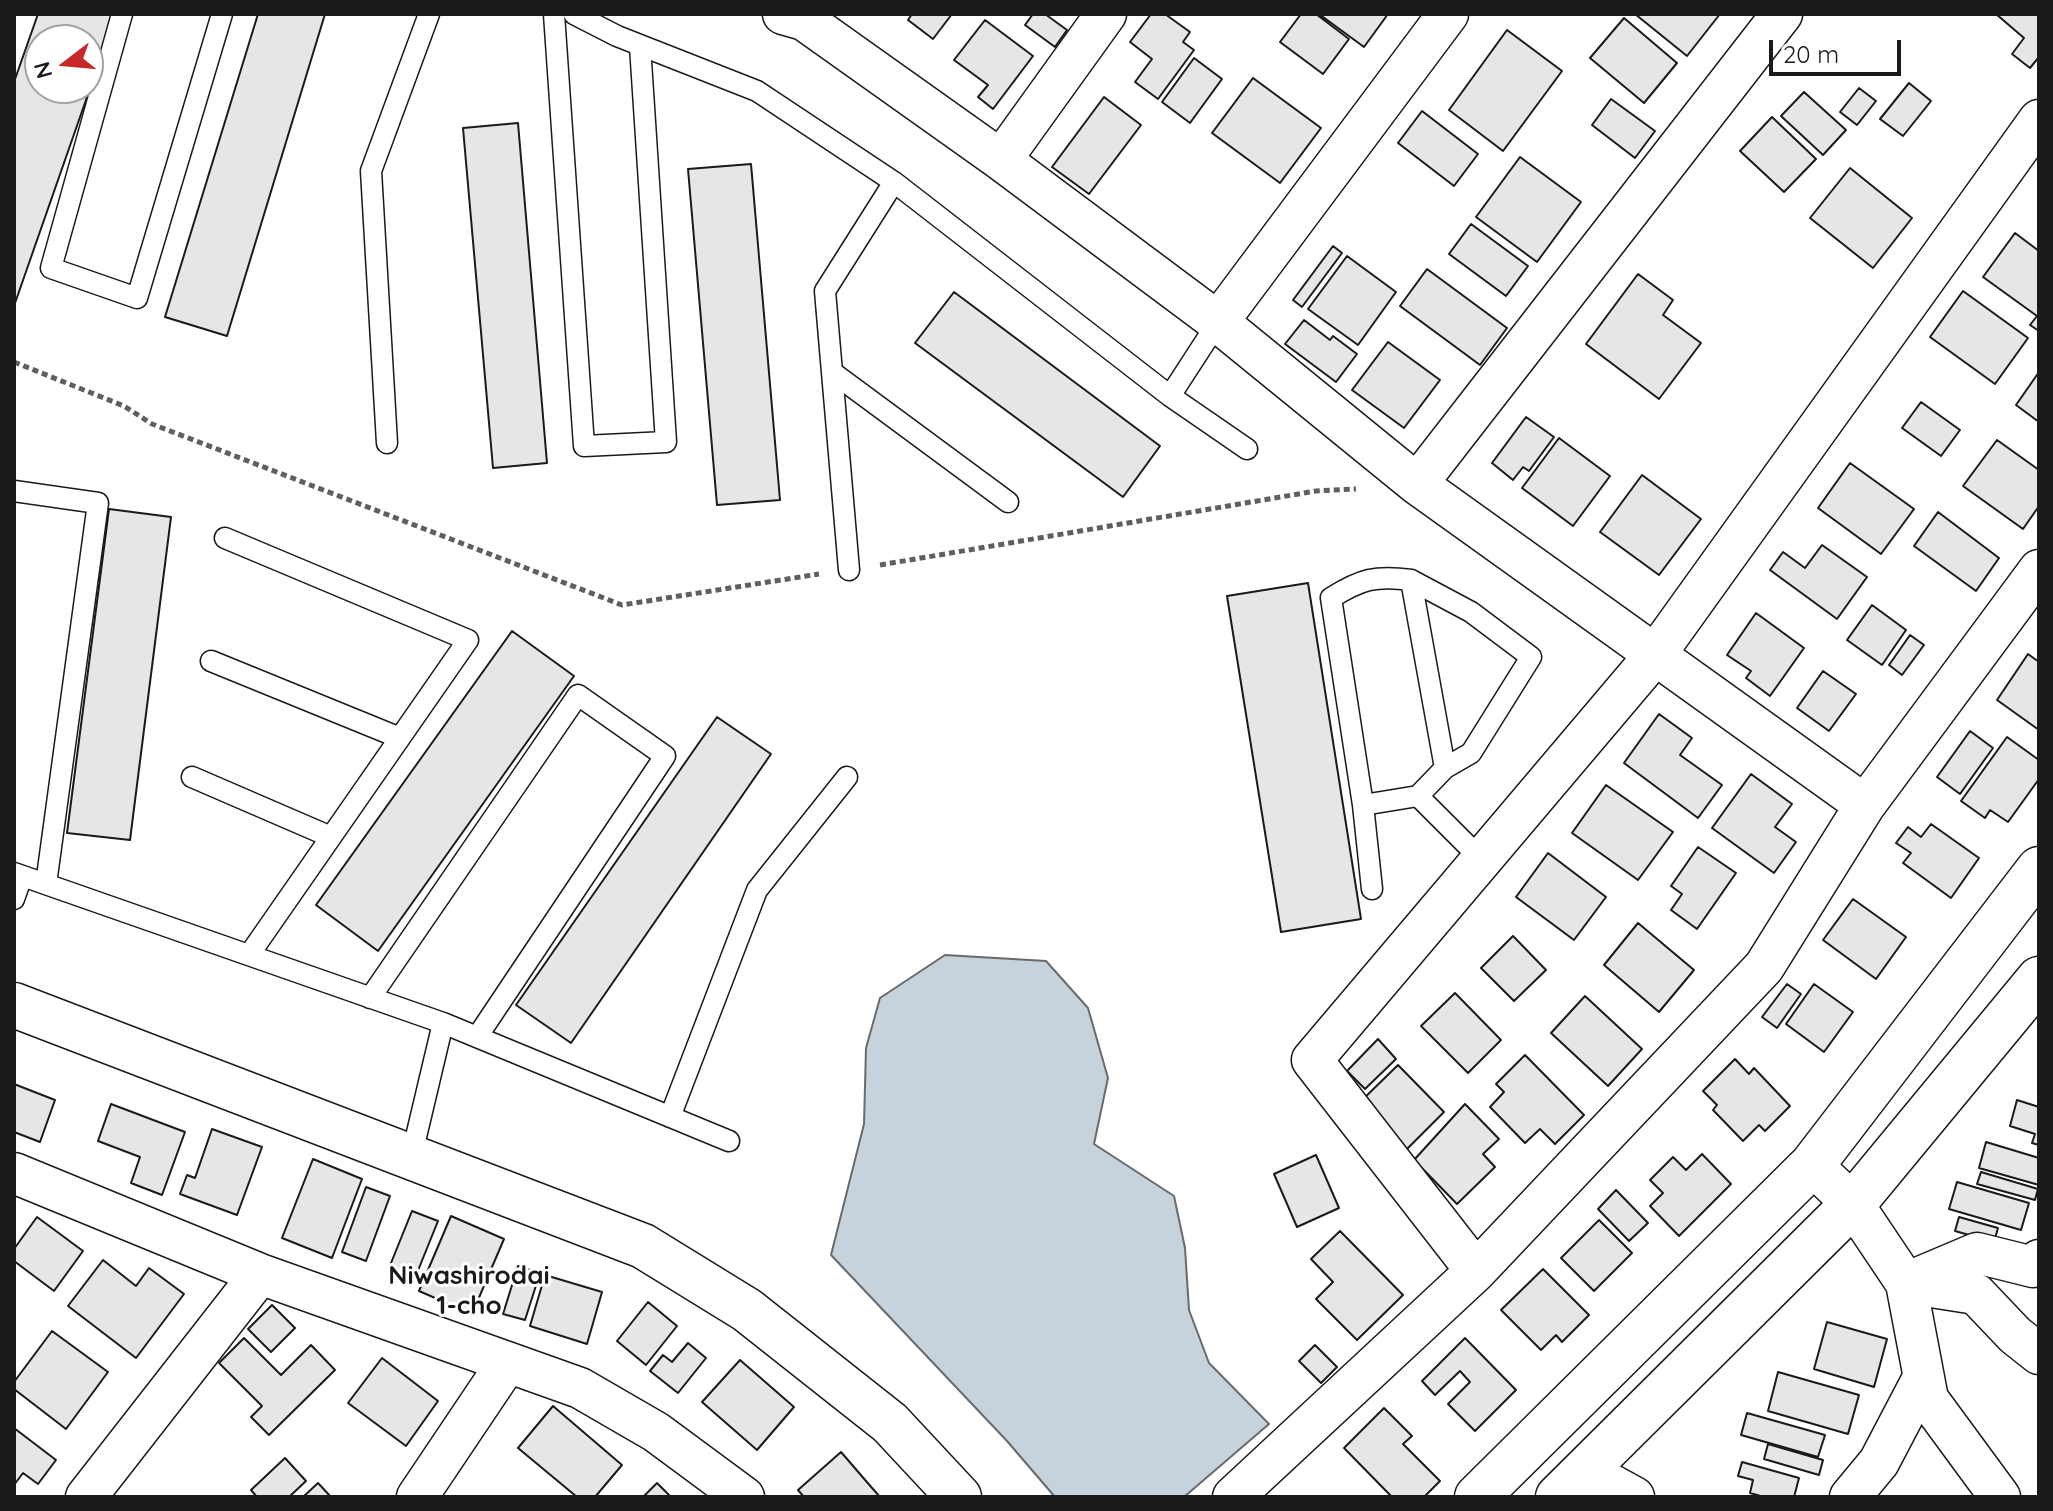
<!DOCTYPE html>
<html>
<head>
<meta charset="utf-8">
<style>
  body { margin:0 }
  #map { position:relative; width:2053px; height:1511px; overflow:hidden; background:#fff; font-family:Quicksand,sans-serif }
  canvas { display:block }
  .frame { position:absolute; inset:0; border:16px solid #1a1a1a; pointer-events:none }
  .north { position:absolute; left:24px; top:24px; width:80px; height:80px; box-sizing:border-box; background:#fff; border:2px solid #a3a3a3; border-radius:50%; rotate:254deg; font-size:22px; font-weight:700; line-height:32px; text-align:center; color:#1a1a1a }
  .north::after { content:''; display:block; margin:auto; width:28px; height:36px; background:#c62828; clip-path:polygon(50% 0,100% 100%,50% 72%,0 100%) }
  .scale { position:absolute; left:1769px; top:40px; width:132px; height:36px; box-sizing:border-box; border:4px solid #1a1a1a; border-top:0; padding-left:10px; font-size:24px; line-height:28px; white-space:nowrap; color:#1a1a1a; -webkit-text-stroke:6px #fff; paint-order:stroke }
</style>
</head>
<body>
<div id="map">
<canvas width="2053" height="1511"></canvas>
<div class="frame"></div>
<div class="north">N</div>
<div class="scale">20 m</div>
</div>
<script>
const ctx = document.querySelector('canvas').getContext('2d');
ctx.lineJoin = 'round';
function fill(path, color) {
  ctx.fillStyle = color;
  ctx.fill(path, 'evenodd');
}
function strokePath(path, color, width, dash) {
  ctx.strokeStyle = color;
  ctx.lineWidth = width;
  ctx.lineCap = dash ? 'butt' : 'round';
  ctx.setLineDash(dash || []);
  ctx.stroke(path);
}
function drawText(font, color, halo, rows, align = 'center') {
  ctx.font = font + ' Quicksand,sans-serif';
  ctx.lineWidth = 6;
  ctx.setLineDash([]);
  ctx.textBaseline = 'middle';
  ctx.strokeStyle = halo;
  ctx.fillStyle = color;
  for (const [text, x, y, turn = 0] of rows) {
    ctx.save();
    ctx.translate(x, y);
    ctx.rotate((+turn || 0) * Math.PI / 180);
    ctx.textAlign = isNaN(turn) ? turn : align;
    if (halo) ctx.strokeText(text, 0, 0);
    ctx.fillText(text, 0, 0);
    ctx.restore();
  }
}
const water = new Path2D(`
  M945,955L1046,961L1088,1008L1108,1078L1094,1144L1174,1196L1185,1248L1189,1310L1209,1363L1269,1424L1184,1497H1055L1007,1441L831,1255L864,1124L866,1048L880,998Z`);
fill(water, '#c6d2dc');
strokePath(water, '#6a6a6a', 2);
const building = new Path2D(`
  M38,14H116L14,306V82ZM40,40H88V88H40Z
  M258,14H325L227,336L165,317Z
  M912,14H952L933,39L908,20Z
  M1033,14H1045L1067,30L1055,47L1025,25Z
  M1151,14H1165L1190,32L1183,42L1194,50L1158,99L1135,82L1152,59L1130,42Z
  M1301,14H1316L1349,39L1323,74L1280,42Z
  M1319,14H1388L1364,47Z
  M1635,14H1720L1687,56Z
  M1996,14H2039V57L2030,68L2012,54L2024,38Z
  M1624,18L1677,63L1644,103L1590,58Z
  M985,20L1033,56L993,109L978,97L988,85L954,60Z
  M1507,30L1562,71L1503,151L1449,110Z
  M1194,58L1222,79L1190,123L1162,102Z
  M1253,78L1321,128L1280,183L1212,133Z
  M1909,83L1931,101L1903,136L1880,119Z
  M1859,88L1876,101L1857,125L1840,112Z
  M1804,92L1846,130L1823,155L1781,116Z
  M1104,97L1141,125L1089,194L1052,167Z
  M1611,99L1655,131L1635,158L1592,125Z
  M1422,111L1478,154L1454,186L1398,143Z
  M1772,117L1816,159L1784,192L1740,151Z
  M518,123L547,463L493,468L463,128Z
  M1520,157L1581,202L1537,262L1476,217Z
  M751,164L780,500L717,505L688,169Z
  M1850,168L1912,218L1873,268L1810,218Z
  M1471,224L1528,266L1506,296L1449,254Z
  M2015,233L2039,251V331L2030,325L2037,316L1983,277Z
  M1333,246L1342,253L1302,307L1293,300Z
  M1347,256L1396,292L1358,345L1308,309Z
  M1427,269L1507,328L1480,365L1400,306Z
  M1638,274L1673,300L1663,315L1701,343L1659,399L1586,344Z
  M1963,291L2028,338L1995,384L1930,337Z
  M954,292L1160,446L1123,497L915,343Z
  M1304,320L1330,340L1333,336L1357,354L1336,382L1285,344Z
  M1388,342L1440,380L1404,428L1352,390Z
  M2039,372V422L2016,405Z
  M1921,402L1960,430L1941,456L1902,428Z
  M1526,417L1554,437L1529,471L1523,467L1513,480L1492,463Z
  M1559,438L1610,476L1573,526L1522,488Z
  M1997,440L2039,470V506L2023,529L1963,486Z
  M1850,463L1914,509L1881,554L1818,508Z
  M1642,475L1701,519L1659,575L1600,532Z
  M109,509L171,517L130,840L67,833Z
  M1938,512L1999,558L1976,591L1914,546Z
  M1822,545L1867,577L1837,619L1770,570L1783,552L1805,568Z
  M1308,583L1361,919L1281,932L1227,596Z
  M1872,605L1906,630L1882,665L1847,640Z
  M1756,613L1804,648L1770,696L1746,678L1751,671L1727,655Z
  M512,631L574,676L378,951L316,905Z
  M1910,635L1924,645L1902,675L1889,665Z
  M2028,654L2039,662V730L1997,700Z
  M1823,671L1856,694L1829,731L1797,708Z
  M1659,714L1692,738L1680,755L1722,785L1698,818L1624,763Z
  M717,717L771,754L571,1043L516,1005Z
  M1970,731L1993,748L1960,794L1937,777Z
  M2007,737L2039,760V779L2008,822L1990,810L1985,818L1961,801Z
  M1751,774L1792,804L1775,827L1796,842L1774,873L1712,828Z
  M1606,785L1673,832L1638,880L1572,833Z
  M1931,824L1979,858L1951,898L1903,863L1911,853L1896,843L1908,827L1921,837Z
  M1698,847L1736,873L1697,929L1671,910L1682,894L1671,886Z
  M1548,853L1606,897L1574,940L1516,897Z
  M1853,899L1906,937L1876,979L1823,940Z
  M1638,923L1694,970L1659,1012L1604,965Z
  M1513,936L1546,970L1514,1001L1481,968Z
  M1787,984L1801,994L1777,1028L1762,1017Z
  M1814,984L1853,1012L1824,1052L1786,1024Z
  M1455,993L1501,1040L1468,1073L1421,1026Z
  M1585,996L1642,1049L1608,1086L1551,1033Z
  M1378,1039L1396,1059L1365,1089L1347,1071Z
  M1525,1055L1584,1115L1555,1144L1540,1129L1525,1143L1490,1107L1504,1092L1496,1084Z
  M1735,1059L1749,1074L1754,1068L1790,1106L1765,1131L1759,1125L1743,1141L1713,1110L1717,1105L1703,1091Z
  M1398,1065L1444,1112L1403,1153L1356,1106Z
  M14,1084L55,1100L40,1142L14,1132Z
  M2017,1100L2039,1107V1145L2032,1143L2035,1134L2010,1126Z
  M111,1104L185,1132L162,1195L131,1183L140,1157L98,1141Z
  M1465,1104L1499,1139L1483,1154L1495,1167L1457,1204L1414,1160Z
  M212,1129L262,1147L237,1215L180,1194L187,1175L195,1178Z
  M1986,1142L2039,1158V1185L1979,1168Z
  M1702,1154L1731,1184L1679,1236L1650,1206L1663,1193L1650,1180L1673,1157L1686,1170Z
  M1316,1155L1339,1208L1297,1227L1274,1174Z
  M313,1159L362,1179L332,1258L282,1238Z
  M1981,1172L2038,1189L2035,1200L1977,1184Z
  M1957,1182L2029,1203L2021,1230L1949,1209Z
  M366,1187L390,1196L366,1261L342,1252Z
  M1616,1190L1648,1223L1629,1241L1598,1209Z
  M412,1211L438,1221L415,1278L389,1268Z
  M451,1216L504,1239L472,1314L419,1291Z
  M37,1217L83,1251L54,1291L14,1261V1249Z
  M1959,1217L1998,1228L1994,1242L1955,1231Z
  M1599,1220L1632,1253L1594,1291L1561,1258Z
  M1340,1231L1403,1295L1357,1340L1316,1299L1333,1282L1311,1259Z
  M103,1260L136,1286L149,1268L184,1294L136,1358L68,1306Z
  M518,1266L540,1273L525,1320L503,1314Z
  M1543,1269L1589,1315L1562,1342L1556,1335L1541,1350L1501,1310Z
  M545,1275L602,1292L587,1344L530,1326Z
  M648,1302L677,1326L646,1365L617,1341Z
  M272,1305L295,1328L271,1352L248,1329Z
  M1827,1322L1887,1339L1874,1387L1814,1369Z
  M52,1331L108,1372L66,1429L14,1389V1382Z
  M244,1338L281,1375L311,1345L335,1370L269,1435L251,1417L262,1406L219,1363Z
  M1465,1338L1516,1390L1475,1431L1448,1404L1470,1382L1460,1371L1435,1395L1422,1381Z
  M688,1343L706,1358L678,1393L650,1371L663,1355L672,1362Z
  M1315,1345L1337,1367L1321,1383L1299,1361Z
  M382,1358L438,1401L406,1446L348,1403Z
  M740,1360L794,1407L757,1450L702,1402Z
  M1778,1372L1859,1395L1848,1434L1768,1411Z
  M553,1406L622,1465L595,1497H577L518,1448Z
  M1384,1408L1412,1436L1403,1444L1440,1481L1424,1497H1392L1344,1448Z
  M1747,1413L1825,1435L1818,1457L1741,1435Z
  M14,1428L56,1460L38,1484L23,1473L14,1485Z
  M1768,1444L1823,1460L1819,1475L1764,1459Z
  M841,1452L866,1481L880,1497H804L798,1490Z
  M285,1458L306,1481L289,1497H257L251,1490Z
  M1742,1462L1799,1478L1794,1497H1764L1750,1493L1753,1480L1738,1476Z
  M318,1483L331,1497H303Z
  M657,1483L671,1497H643Z`);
fill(building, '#e6e6e6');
strokePath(building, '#1a1a1a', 2);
const lane = new Path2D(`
  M122,14L51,268L137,298L222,14
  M554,14L584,446L666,442L640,46
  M574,14L617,36L757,91L894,182L1170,396L1247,449
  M832,372L1008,502
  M1170,396L1218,322
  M387,443L371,171L429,14
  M14,491L98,503L46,884
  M225,538L468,640L249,955
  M849,570L825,291L894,182
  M1411,580L1471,612L1531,657L1471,753L1445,768
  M211,661L400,738
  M192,777L331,837
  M1418,796L1445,768L1411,580C1376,575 1361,579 1331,598L1363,805L1418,796L1482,860
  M1363,805L1372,889
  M14,873L443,1023L729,1141
  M14,899L22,876
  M370,998L578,695L665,756L477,1037
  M670,1117L757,890L847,777
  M411,1158L443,1023`);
const street = new Path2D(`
  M783,14L804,20L1001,160L1218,322L1417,484L1865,805
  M1001,160L1106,14
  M1218,322L1448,14
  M1417,484L1782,14
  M1812,1165L1853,1204L1906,1283L1928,1399L2000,1497
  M14,1173L260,1274L580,1388L656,1432L744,1497
  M1476,1271L1312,1060L1655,655L2039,120
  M1906,1283L1976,1294L2015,1335L2039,1354
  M1906,1283L1977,1253L2033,1267L2039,1260
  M1585,1470L1634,1497
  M86,1497L260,1274
  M417,1497L507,1363
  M1233,1497L1476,1271L1764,967L1865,805L2039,570
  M1850,1497L1879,1462L1923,1378`);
const secondary = new Path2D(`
  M14,1005L643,1246L747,1310L890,1423L959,1497
  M1477,1497L1812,1165L2039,869
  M1558,1497L1853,1204L2039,979`);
strokePath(lane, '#1a1a1a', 23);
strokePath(street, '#1a1a1a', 43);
strokePath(secondary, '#1a1a1a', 47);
strokePath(new Path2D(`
  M14,362L124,406L152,424L622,605L819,574
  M880,565L1316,491L1356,489`), '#5f5f5f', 5, [6, 4]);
strokePath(lane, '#fff', 20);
strokePath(street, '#fff', 40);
strokePath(secondary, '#fff', 44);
drawText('bold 26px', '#1a1a1a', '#fff', [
  ["Niwashirodai",469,1276],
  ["1-cho",469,1306]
]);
</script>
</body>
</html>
